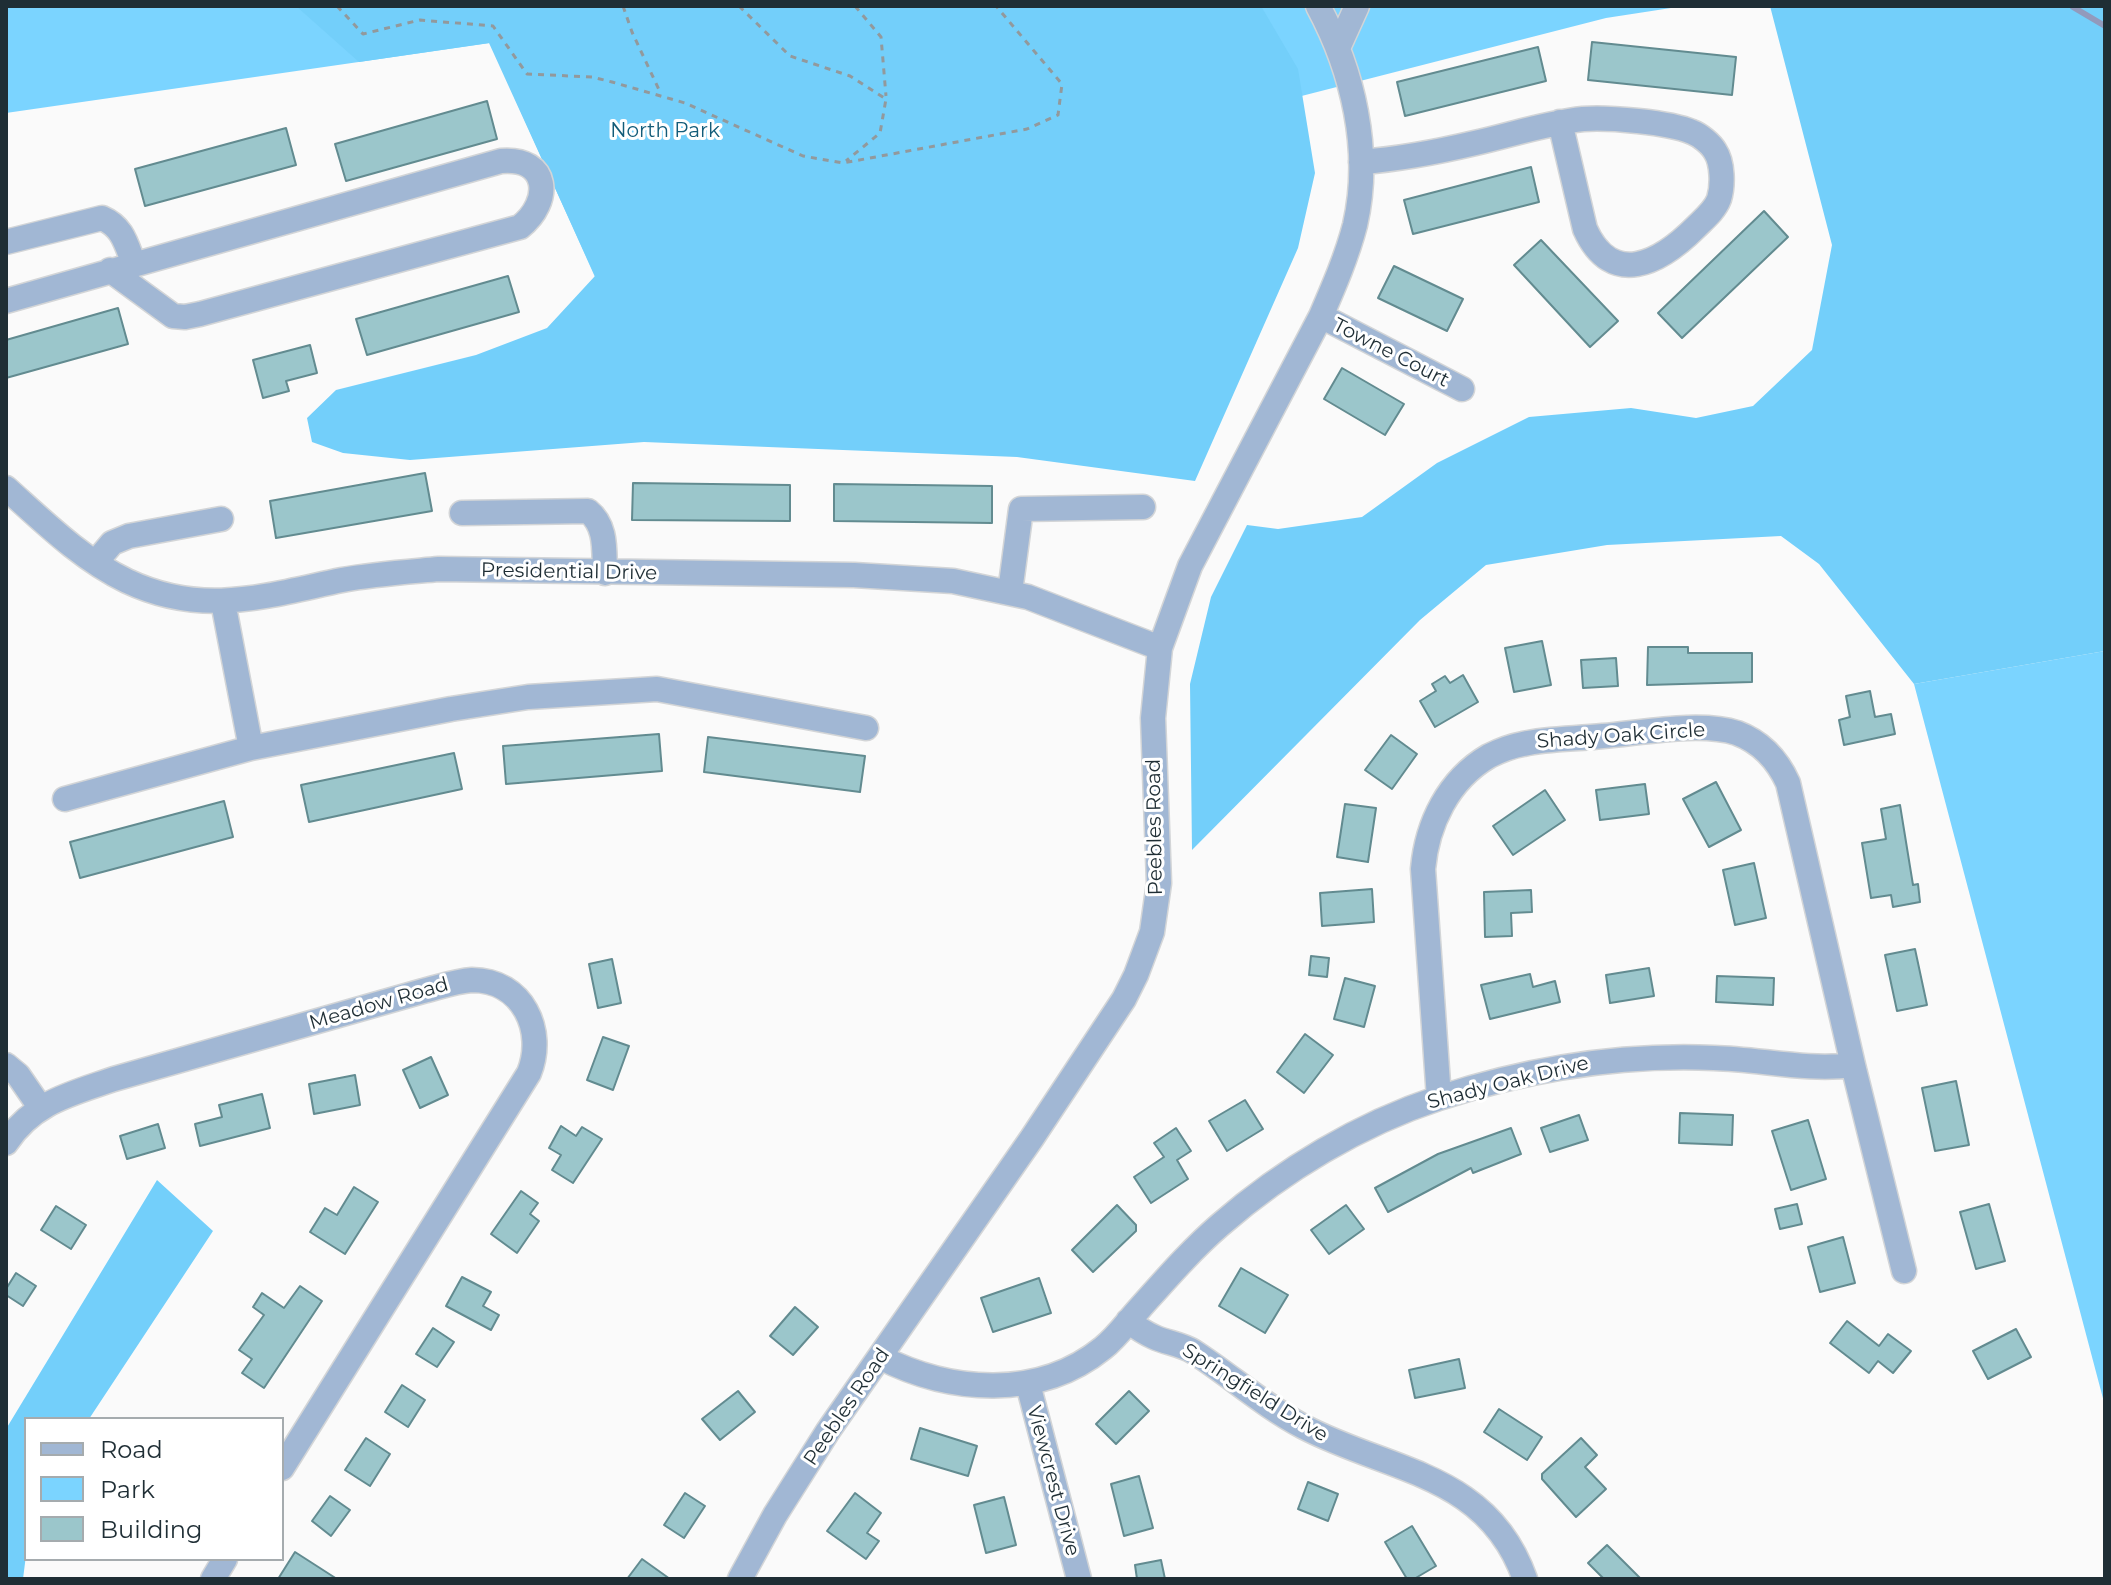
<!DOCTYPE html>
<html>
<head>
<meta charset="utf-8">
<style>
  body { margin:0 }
  #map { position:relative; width:2111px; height:1585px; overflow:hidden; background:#fafafa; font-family:Montserrat,sans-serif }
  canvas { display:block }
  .frame { position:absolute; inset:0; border:8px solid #1f2e35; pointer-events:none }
  .legend { position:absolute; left:24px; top:1417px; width:260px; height:144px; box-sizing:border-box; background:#fff; border:2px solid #a5abae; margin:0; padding:10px 14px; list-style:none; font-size:24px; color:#1f2e35 }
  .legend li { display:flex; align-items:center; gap:16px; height:40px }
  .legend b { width:40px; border:2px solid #a5abae }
</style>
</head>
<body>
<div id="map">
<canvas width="2111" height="1585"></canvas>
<div class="frame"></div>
<ul class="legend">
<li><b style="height:10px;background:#a1b7d4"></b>Road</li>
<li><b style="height:22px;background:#7bd4ff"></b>Park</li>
<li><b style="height:22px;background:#9bc6cb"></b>Building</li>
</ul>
</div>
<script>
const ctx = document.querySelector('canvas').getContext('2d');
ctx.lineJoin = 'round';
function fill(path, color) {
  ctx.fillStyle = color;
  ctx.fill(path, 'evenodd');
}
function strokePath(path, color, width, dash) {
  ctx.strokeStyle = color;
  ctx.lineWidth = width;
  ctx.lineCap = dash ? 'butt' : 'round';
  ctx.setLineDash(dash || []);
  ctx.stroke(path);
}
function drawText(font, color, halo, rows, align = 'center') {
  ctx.font = font + ' Montserrat,sans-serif';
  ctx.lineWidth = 6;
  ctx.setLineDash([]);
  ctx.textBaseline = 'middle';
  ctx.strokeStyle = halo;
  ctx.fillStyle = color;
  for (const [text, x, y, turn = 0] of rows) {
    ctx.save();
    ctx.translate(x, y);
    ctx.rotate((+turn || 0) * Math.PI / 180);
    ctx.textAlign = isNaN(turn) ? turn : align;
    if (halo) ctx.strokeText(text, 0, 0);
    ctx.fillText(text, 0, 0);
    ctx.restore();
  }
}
fill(new Path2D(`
  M6,6H1684L1606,18L595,277L490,43L6,113Z
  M2105,651V1406L1914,684Z`), '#7bd4ff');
fill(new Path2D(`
  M296,6H1261L1298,69L1315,173L1298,248L1195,481L1017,457L644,442L410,460L343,453L312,442L307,418L336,390L476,355L547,328L595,276L489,43L359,62Z
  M1770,6H2105V651L1914,684L1819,564L1781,536L1607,545L1486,565L1420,620L1192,850L1190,684L1211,597L1247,525L1278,529L1362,517L1437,463L1529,417L1631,408L1696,418L1753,406L1812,350L1832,245Z
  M157,1180L213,1231L89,1419H26V1555L23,1579H6V1429Z`), '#73cffa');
strokePath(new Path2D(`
  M2073,7L2105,26`), '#929abc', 6);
const building = new Path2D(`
  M1592,42L1736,57L1732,95L1588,80Z
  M1538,47L1546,81L1405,116L1397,82Z
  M487,101L497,139L346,181L335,144Z
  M286,128L296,165L145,206L135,169Z
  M1531,167L1539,202L1413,234L1404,200Z
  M1764,211L1788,237L1682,338L1658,313Z
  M1541,240L1618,321L1590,347L1514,265Z
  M1394,266L1463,299L1447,331L1378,298Z
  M508,276L519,312L367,355L356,319Z
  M118,308L128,344L6,378V340Z
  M310,345L317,373L286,381L289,391L263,398L253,360Z
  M1342,368L1404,404L1385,435L1324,399Z
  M425,473L432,511L276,538L270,501Z
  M633,483L790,485V521L632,520Z
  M834,484L992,486V523L834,521Z
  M1542,641L1551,685L1514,692L1505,648Z
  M1648,647H1688V653H1752V682L1647,685Z
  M1616,658L1618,686L1583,688L1581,660Z
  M1463,675L1478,702L1435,727L1420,701L1436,691L1432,684L1445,676L1450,683Z
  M1870,691L1875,717L1891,714L1895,734L1844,745L1839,720L1850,717L1846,696Z
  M659,734L662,771L506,784L503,746Z
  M1391,735L1417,754L1392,789L1365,770Z
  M708,737L865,756L860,792L704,772Z
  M454,753L462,789L309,822L301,785Z
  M1716,782L1741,830L1709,847L1683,799Z
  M1645,784L1649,814L1600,820L1596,790Z
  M1545,790L1565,820L1513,855L1493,826Z
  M224,801L233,837L80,878L70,842Z
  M1345,804L1376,808L1368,862L1337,857Z
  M1900,805L1913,885L1918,884L1920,902L1893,907L1891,895L1871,898L1862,843L1886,839L1881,809Z
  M1754,863L1766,918L1735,925L1723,870Z
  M1372,889L1374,922L1322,926L1320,893Z
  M1531,890L1532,912L1511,913L1512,936L1485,937L1484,892Z
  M1915,949L1927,1005L1897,1011L1885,955Z
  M1311,956L1329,958L1327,977L1309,975Z
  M612,959L621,1003L598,1008L589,964Z
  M1649,968L1654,996L1610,1003L1606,975Z
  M1530,974L1533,987L1555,981L1560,1002L1490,1019L1481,985Z
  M1717,976L1774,978L1773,1005L1716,1002Z
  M1345,978L1375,986L1364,1027L1334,1019Z
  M1305,1034L1333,1055L1304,1093L1277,1072Z
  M603,1037L629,1046L613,1090L587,1080Z
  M431,1057L448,1095L420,1108L403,1070Z
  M355,1075L360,1105L314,1114L309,1084Z
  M1956,1081L1969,1145L1935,1151L1922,1088Z
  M262,1094L270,1128L200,1146L195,1124L222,1117L219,1105Z
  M1245,1100L1263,1129L1227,1151L1209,1121Z
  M1680,1113L1733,1115L1732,1145L1679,1143Z
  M1579,1115L1588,1140L1550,1152L1541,1128Z
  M1808,1120L1826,1179L1791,1190L1772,1131Z
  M158,1124L165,1148L127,1159L120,1136Z
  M561,1126L576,1136L582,1127L602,1139L573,1183L552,1170L561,1155L549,1148Z
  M1176,1128L1191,1151L1177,1160L1188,1179L1151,1203L1134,1177L1164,1157L1154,1143Z
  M1511,1128L1521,1154L1473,1173L1471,1168L1388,1212L1375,1188L1438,1154Z
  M354,1187L378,1202L345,1254L310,1232L325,1208L337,1215Z
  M521,1191L538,1203L530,1214L539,1221L517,1253L491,1234Z
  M1797,1204L1802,1224L1780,1229L1775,1209Z
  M1989,1204L2005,1261L1976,1269L1960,1212Z
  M1117,1205L1136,1225V1231L1093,1272L1072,1250Z
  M1346,1205L1364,1229L1329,1254L1311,1230Z
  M56,1206L86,1225L71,1249L41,1230Z
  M1843,1237L1855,1283L1820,1292L1808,1247Z
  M1241,1268L1288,1295L1265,1333L1219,1306Z
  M16,1273L36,1286L23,1306L6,1295V1289Z
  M462,1277L491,1292L483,1306L499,1315L491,1330L446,1306Z
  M1039,1278L1051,1313L993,1332L981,1298Z
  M300,1286L322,1301L264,1388L242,1373L252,1359L239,1350L264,1315L253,1307L262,1293L284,1308Z
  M795,1307L818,1327L793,1355L770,1336Z
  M1847,1321L1879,1346L1888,1334L1911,1351L1893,1373L1878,1361L1869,1373L1830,1343Z
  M433,1328L454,1342L437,1367L416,1354Z
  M2016,1329L2031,1357L1988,1379L1973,1351Z
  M1459,1359L1465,1388L1415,1398L1409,1370Z
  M402,1385L425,1400L408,1427L385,1412Z
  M738,1391L755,1412L720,1440L702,1419Z
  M1129,1391L1149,1411L1116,1444L1096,1424Z
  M1499,1409L1542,1437L1527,1460L1484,1432Z
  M920,1428L977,1446L968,1476L911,1459Z
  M366,1438L390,1454L370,1486L345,1470Z
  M1581,1438L1597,1455L1585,1467L1606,1489L1576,1517L1542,1479V1474Z
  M1139,1476L1153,1528L1124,1536L1111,1484Z
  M1308,1482L1338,1494L1328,1521L1298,1509Z
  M685,1493L705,1506L684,1538L664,1525Z
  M855,1493L881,1513L867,1533L879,1541L866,1559L827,1531Z
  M330,1496L350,1510L331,1536L312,1521Z
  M1004,1497L1016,1545L986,1553L974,1505Z
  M1412,1526L1436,1566L1414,1579H1407L1385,1542Z
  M1607,1545L1641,1579H1604L1588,1563Z
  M295,1552L337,1579H278Z
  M642,1559L670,1579H627Z
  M1161,1560L1165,1579H1137L1135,1565Z`);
fill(building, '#9bc6cb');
strokePath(building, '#628b90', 2);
const minor = new Path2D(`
  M1338,48L1357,6
  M1361,162C1400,159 1437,152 1475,143C1511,135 1546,123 1583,119C1607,117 1669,122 1692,132C1700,135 1711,144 1715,151C1723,163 1723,186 1719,199C1715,210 1704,219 1696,227C1660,263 1612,289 1585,229L1560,122
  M6,242L102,218C123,227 126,244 134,264
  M6,301L501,161C550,157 552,202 520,227L200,314L185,317L173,316L110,270
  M1321,316L1462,389
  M6,488C43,521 81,559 127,581C203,617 265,596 342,580C374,574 406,572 439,569L854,575L953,581L1028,597L1160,648
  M462,513L588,511C607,526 604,550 605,573
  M96,562L112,543L129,536L221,519
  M1010,592L1021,509L1143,507
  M223,602L251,748
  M65,799L251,748L451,709L528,697L657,689L866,728
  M6,1065L18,1075L40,1107
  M1439,1098L1423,869C1427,824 1448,780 1489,756C1499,751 1512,746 1523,744C1549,738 1576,739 1603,736C1641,733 1700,721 1737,733C1761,742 1778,761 1788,783L1853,1065L1904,1271
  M6,1143C33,1102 71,1094 114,1079L423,991C439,987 456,981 472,980C523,980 546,1031 529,1073L282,1468
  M1128,1321C1136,1327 1145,1333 1154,1337C1167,1343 1181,1344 1194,1352C1231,1376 1264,1406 1304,1427C1390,1472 1488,1473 1525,1579
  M880,1357C950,1393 1039,1400 1103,1348C1117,1337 1128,1321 1140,1308C1166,1279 1191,1250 1220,1225C1283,1170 1360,1124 1439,1098C1528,1069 1621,1054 1714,1058C1760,1059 1806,1071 1853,1065
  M1028,1384L1079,1579
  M213,1579L225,1559
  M740,1579L775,1515L828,1431L1032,1138L1124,999L1136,975L1152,932L1159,883L1153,718L1160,648L1190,566L1321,316C1334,286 1347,256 1355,225C1372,151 1353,71 1318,6`);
strokePath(minor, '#d3d5d7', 27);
strokePath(new Path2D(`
  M337,6L363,34L420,20L493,26L527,74L592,77L612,82L685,103L803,156L843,163L1027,129L1058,115L1062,84L996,6
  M623,6L632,32L661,94
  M739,6L790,56L850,76L886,99L880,133L846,161
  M855,6L881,37L886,96`), '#92999c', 3, [6, 6]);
strokePath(minor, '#a1b7d4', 24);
drawText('20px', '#135c79', '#fff', [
  ["North Park",665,131]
]);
drawText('20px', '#1f2e35', '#fff', [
  ["Towne Court",1391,353,27],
  ["Presidential Drive",569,572,1],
  ["Shady Oak Circle",1621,736,-4],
  ["Peebles Road",1155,827,-91],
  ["Meadow Road",379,1004,-16],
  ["Shady Oak Drive",1508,1083,-14],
  ["Springfield Drive",1255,1393,32],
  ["Peebles Road",847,1407,-56],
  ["Viewcrest Drive",1053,1481,75]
]);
</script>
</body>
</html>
